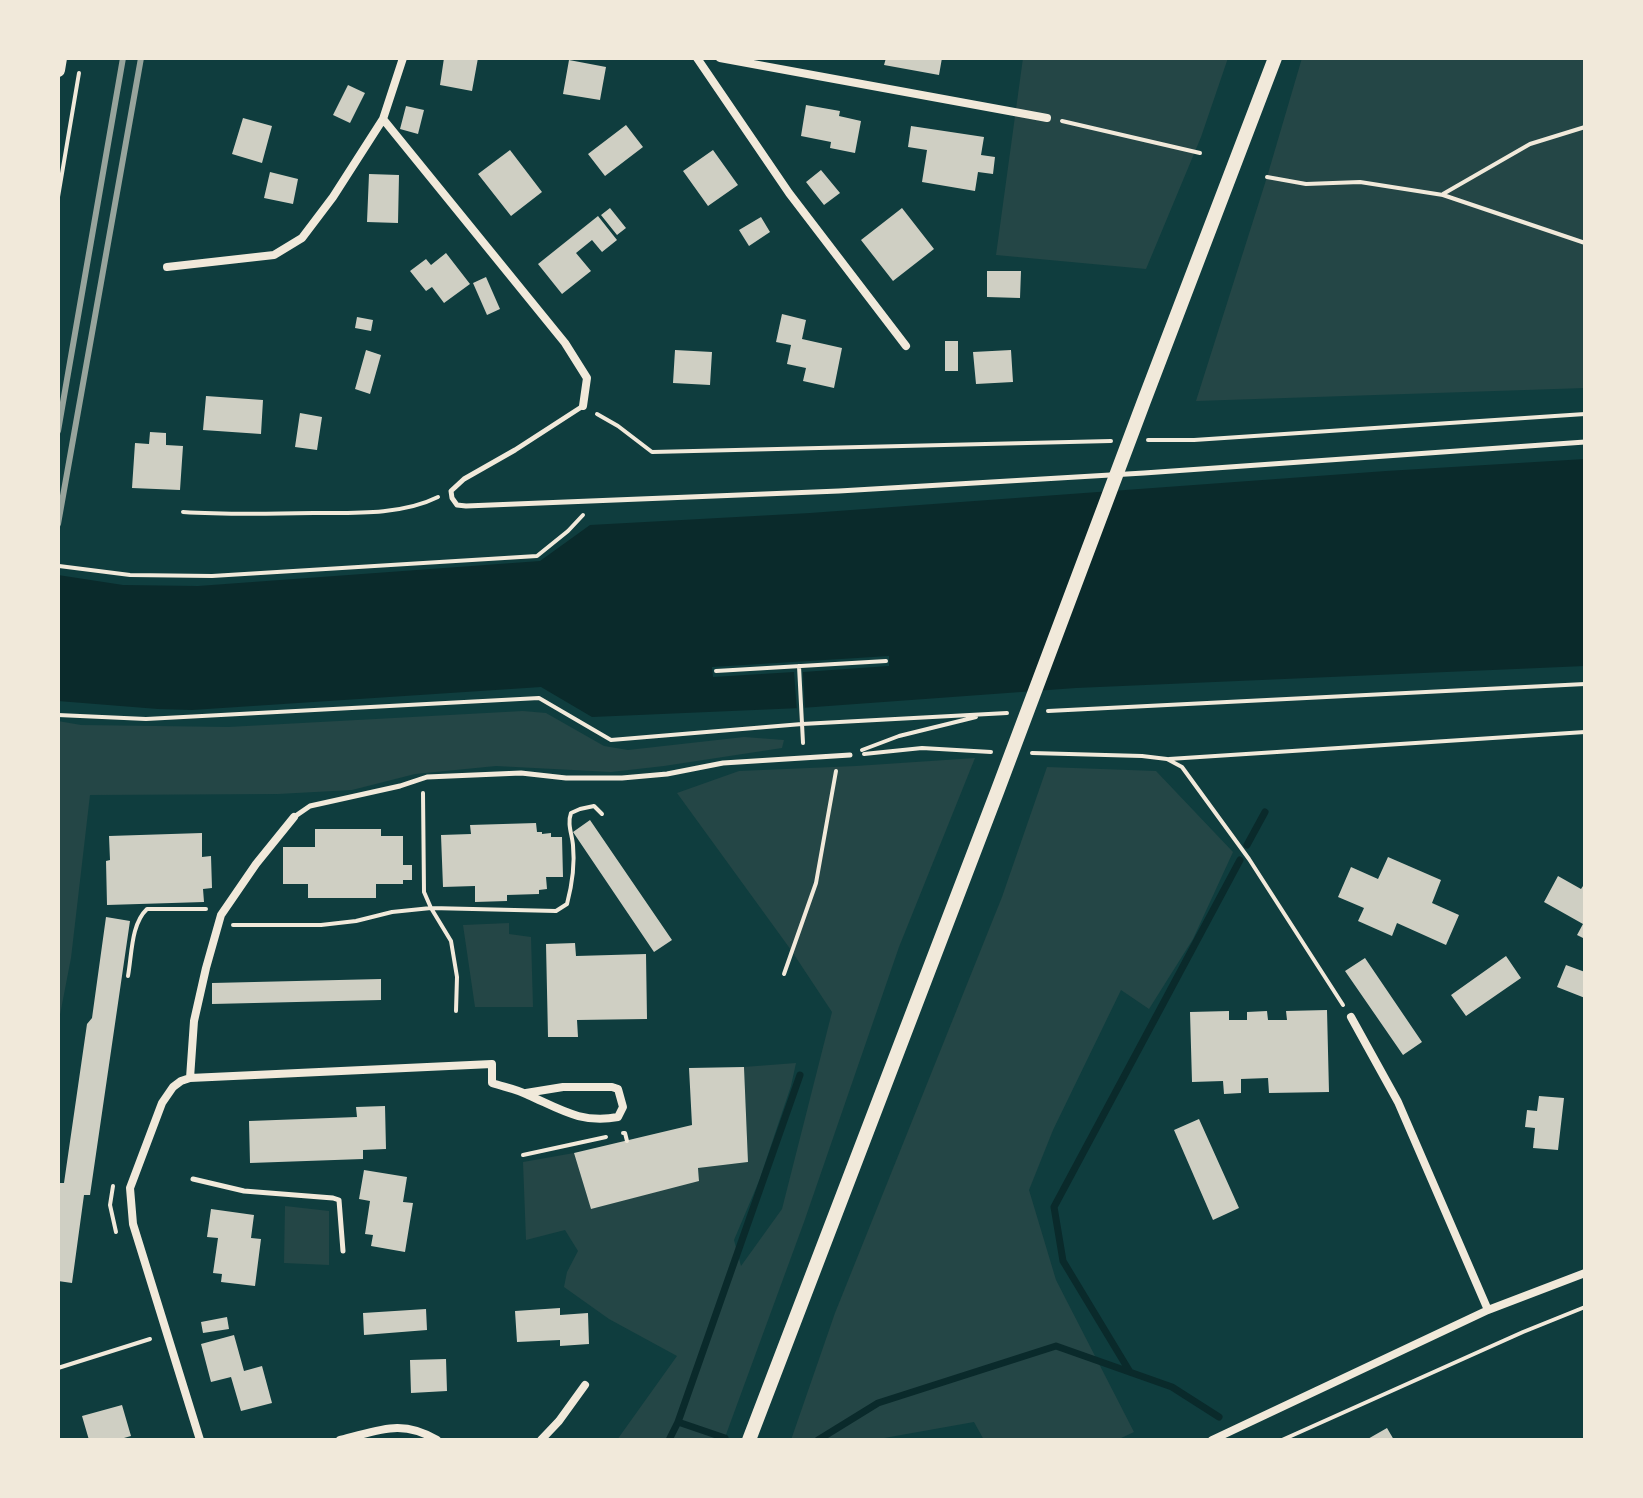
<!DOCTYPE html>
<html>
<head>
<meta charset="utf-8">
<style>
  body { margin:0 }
  #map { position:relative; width:1643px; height:1498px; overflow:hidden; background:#0f3d3e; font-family:Inter,sans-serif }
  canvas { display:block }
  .frame { position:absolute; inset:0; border:60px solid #f1e9da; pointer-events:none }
</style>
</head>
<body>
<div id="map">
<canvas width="1643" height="1498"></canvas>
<div class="frame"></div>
</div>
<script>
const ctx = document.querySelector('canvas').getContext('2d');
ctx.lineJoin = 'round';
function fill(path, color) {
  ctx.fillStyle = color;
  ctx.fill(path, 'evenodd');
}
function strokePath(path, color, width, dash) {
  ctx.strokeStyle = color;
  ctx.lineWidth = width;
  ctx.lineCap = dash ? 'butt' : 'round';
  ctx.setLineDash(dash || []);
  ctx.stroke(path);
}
fill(new Path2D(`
  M1023,58H1228L1201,137L1146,269L996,255Z
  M1302,58H1585V388L1196,401L1267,177Z
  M523,711L546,713L604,746L628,750L744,737L784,740L782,748L664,766L611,772L496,766L415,774L352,790L278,794L90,795L71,958L58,1025V721L81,725L228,727Z
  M975,758L899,947L804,1222L724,1440H617L677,1356L609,1319L564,1287L567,1272L578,1251L565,1230L526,1240L523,1162L574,1153L591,1209L699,1180L698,1168L748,1162L744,1067L796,1063L791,1086L759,1181L734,1240L741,1266L782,1209L832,1012L791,950L677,793L739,771L856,766Z
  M1047,767L1156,771L1233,852L1193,939L1149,1009L1121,990L1053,1130L1029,1190L1056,1280L1134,1432L1117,1440H984L974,1422L873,1440H791L835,1313L1002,897Z
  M509,923V934L531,937L533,1007H475L463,925Z
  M285,1206L329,1211V1265L284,1263Z`), '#244646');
fill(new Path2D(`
  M1585,459V666L1076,688L801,708L592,717L541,687L192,710L158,709L58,701V575L123,585L198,586L540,561L590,525L810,513L1386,471Z`), '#0a2a2b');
fill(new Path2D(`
  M889,656V666L803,672L805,712H797L794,672L713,677L712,667Z`), '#0f3d3e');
strokePath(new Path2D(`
  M1247,845L1265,812
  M1130,1372L1063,1261L1054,1207L1240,860
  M725,1438L678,1422L800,1075
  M669,1440L678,1422
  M818,1440L878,1403L1056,1346L1172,1387L1219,1417`), '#0a2a2b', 7);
fill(new Path2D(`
  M444,58H478L472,91L440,85Z
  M886,58H942L939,75L884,65Z
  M569,60L606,67L600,100L563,94Z
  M348,85L365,93L350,123L333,115Z
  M806,105L840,111L839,116L861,121L855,153L830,148L831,142L801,136Z
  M406,106L424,110L418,134L400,129Z
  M243,118L272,126L262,163L232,154Z
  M626,125L643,147L605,176L588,154Z
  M911,126L984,137L981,155L995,157L993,174L978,172L975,191L922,182L927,150L908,147Z
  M510,150L542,192L511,216L478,174Z
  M713,150L738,185L708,206L683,171Z
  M821,170L840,193L824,205L806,182Z
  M270,172L298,179L293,204L264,198Z
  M369,174L399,175L398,223L367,222Z
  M610,208L626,228L617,235L601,215Z
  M902,208L934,249L893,281L861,240Z
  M598,216L617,240L602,252L592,240L576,253L591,271L562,294L538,264Z
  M761,217L770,232L749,246L739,230Z
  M446,253L470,284L444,303L432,287L426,291L410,271L426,259L431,265Z
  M987,271H1021L1020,298L987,297Z
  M486,277L500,309L487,315L473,283Z
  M782,314L806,320L802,339L842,348L834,388L803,381L806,368L787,364L791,345L776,342Z
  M357,317L373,320L371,331L355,328Z
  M945,341H958V371H945Z
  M366,350L381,355L370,394L355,389Z
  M675,350L712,352L710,385L673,383Z
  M1011,350L1013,382L976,384L973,352Z
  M206,396L263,400L261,434L203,430Z
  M300,413L322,417L317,450L295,447Z
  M150,432L166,433V445L183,446L180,490L132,488L135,443L149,444Z
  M590,820L672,940L654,952L573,832Z
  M536,823L537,832H542V834L551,833V837H562L563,877H546L547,889L539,890V894L507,895V901L475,902V886L443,887L441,835L471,834L470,825Z
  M315,829H381V836H403V865H412V880H403V884H376V898H308V884H283V847H315Z
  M202,833V857L211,856L212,888L203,889L204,902L107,905L106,861L110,860L109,836Z
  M1388,857L1441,880L1432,903L1459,915L1446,945L1397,923L1392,936L1358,921L1364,908L1338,897L1351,867L1378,879Z
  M1558,876L1581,889L1585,883V939L1577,935L1583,924L1544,902Z
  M106,917L130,921L90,1195H84L72,1283L58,1281V1189L59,1183H64L87,1024L92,1018Z
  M575,943L576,956L646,954L647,1019L577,1020L578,1037H548L546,944Z
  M1506,956L1521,978L1466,1016L1451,995Z
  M1365,958L1422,1042L1403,1055L1345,971Z
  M1566,965L1585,972V998L1557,987Z
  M381,979V1000L212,1004V983Z
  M1327,1010L1329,1092L1269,1093L1268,1078L1241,1079V1093L1224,1094L1223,1081L1192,1082L1190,1012L1229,1011V1020H1247V1012L1267,1011L1268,1020H1287L1286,1011Z
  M744,1067L748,1162L698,1168L699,1181L591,1209L574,1153L692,1125L689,1068Z
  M1539,1096L1564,1098L1558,1150L1533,1148L1535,1128L1525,1127L1527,1110L1537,1111Z
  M385,1106L386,1149L363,1150V1159L250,1163L249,1121L357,1117L356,1107Z
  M1199,1119L1239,1208L1213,1220L1174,1130Z
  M364,1170L407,1177L403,1202L413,1203L405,1252L371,1246L373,1235L365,1234L370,1201L359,1199Z
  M211,1209L254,1215L251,1238L261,1239L255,1286L221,1282L222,1274L213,1273L218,1238L207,1237Z
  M560,1308V1315L588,1313L589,1344L560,1346V1340L517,1342L515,1311Z
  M426,1309L427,1330L364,1335L363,1313Z
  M227,1317L229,1329L203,1333L201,1322Z
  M234,1335L244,1371L262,1366L272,1403L241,1411L231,1377L211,1382L201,1344Z
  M446,1359L447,1391L411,1393L410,1360Z
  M122,1405L131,1436L117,1440H89L82,1416Z
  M1387,1428L1394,1440H1366Z`), '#cfcfc3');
strokePath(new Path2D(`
  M1062,121L1200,153
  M1267,177L1306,184L1360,182L1443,195L1585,243
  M1443,194L1530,144L1585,127
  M58,197L79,73
  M597,414L618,426L652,452L1111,441
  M1148,440H1194L1585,414
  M183,512C227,515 270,514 315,513C354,513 402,515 438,497
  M59,566L130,575L212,576L537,556L568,531L583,515
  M799,666L803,743
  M716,671L886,661
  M1048,711L1585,684
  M58,715L146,719L539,698L611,740L802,724L1007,713
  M862,750L899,736L976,717
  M1032,753L1142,756L1167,759L1182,767L1249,859L1343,1005
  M864,754L922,748L991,752
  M1169,759L1585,732
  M423,793L424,892L431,908L451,941L457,977L456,1011
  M233,925H321L356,921L392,912L431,908L556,911L567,904C572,885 575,865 573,845C572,834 567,824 571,813L580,809L594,806L602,814
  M784,974L816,883L836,771
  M128,976C132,954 131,924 147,909H206
  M623,1133H625L627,1141
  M523,1155L606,1137
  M113,1186L110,1205L116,1232
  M58,1368L150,1339
  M1282,1440L1523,1332L1585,1307`), '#f1e9da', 4);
strokePath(new Path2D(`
  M583,406L515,450L464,479L451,491L452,498L457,505L466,506L839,491L1144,473L1585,442
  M294,817L310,806L400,786L427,777L521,773L566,778H622L667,774L723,763L850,755
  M193,1179L244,1191L333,1198L339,1200L343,1251`), '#f1e9da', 5);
strokePath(new Path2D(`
  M403,58L383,119L565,343L587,378L583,406
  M697,58L789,193L906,346
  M720,58L1047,118
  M167,267L274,255L302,238L333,197L383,119
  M1351,1017L1398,1102L1488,1310
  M190,1078L194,1021L206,968L221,915L256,864L294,817
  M200,1440L133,1224L130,1188L162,1103L173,1087L181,1081L190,1078L492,1064V1083C504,1087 517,1089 528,1095C560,1109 581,1124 618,1117L623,1107L618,1089L612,1087H563L526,1093
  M340,1440C378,1431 401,1418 437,1440
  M541,1440L559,1421L585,1385
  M1212,1440L1488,1310L1585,1273`), '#f1e9da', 8);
strokePath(new Path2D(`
  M58,70L60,58
  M749,1440L997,792L1144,401L1275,58`), '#f1e9da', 14);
strokePath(new Path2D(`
  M58,431L123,58
  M58,524L141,58`), '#97a49c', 6);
</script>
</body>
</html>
